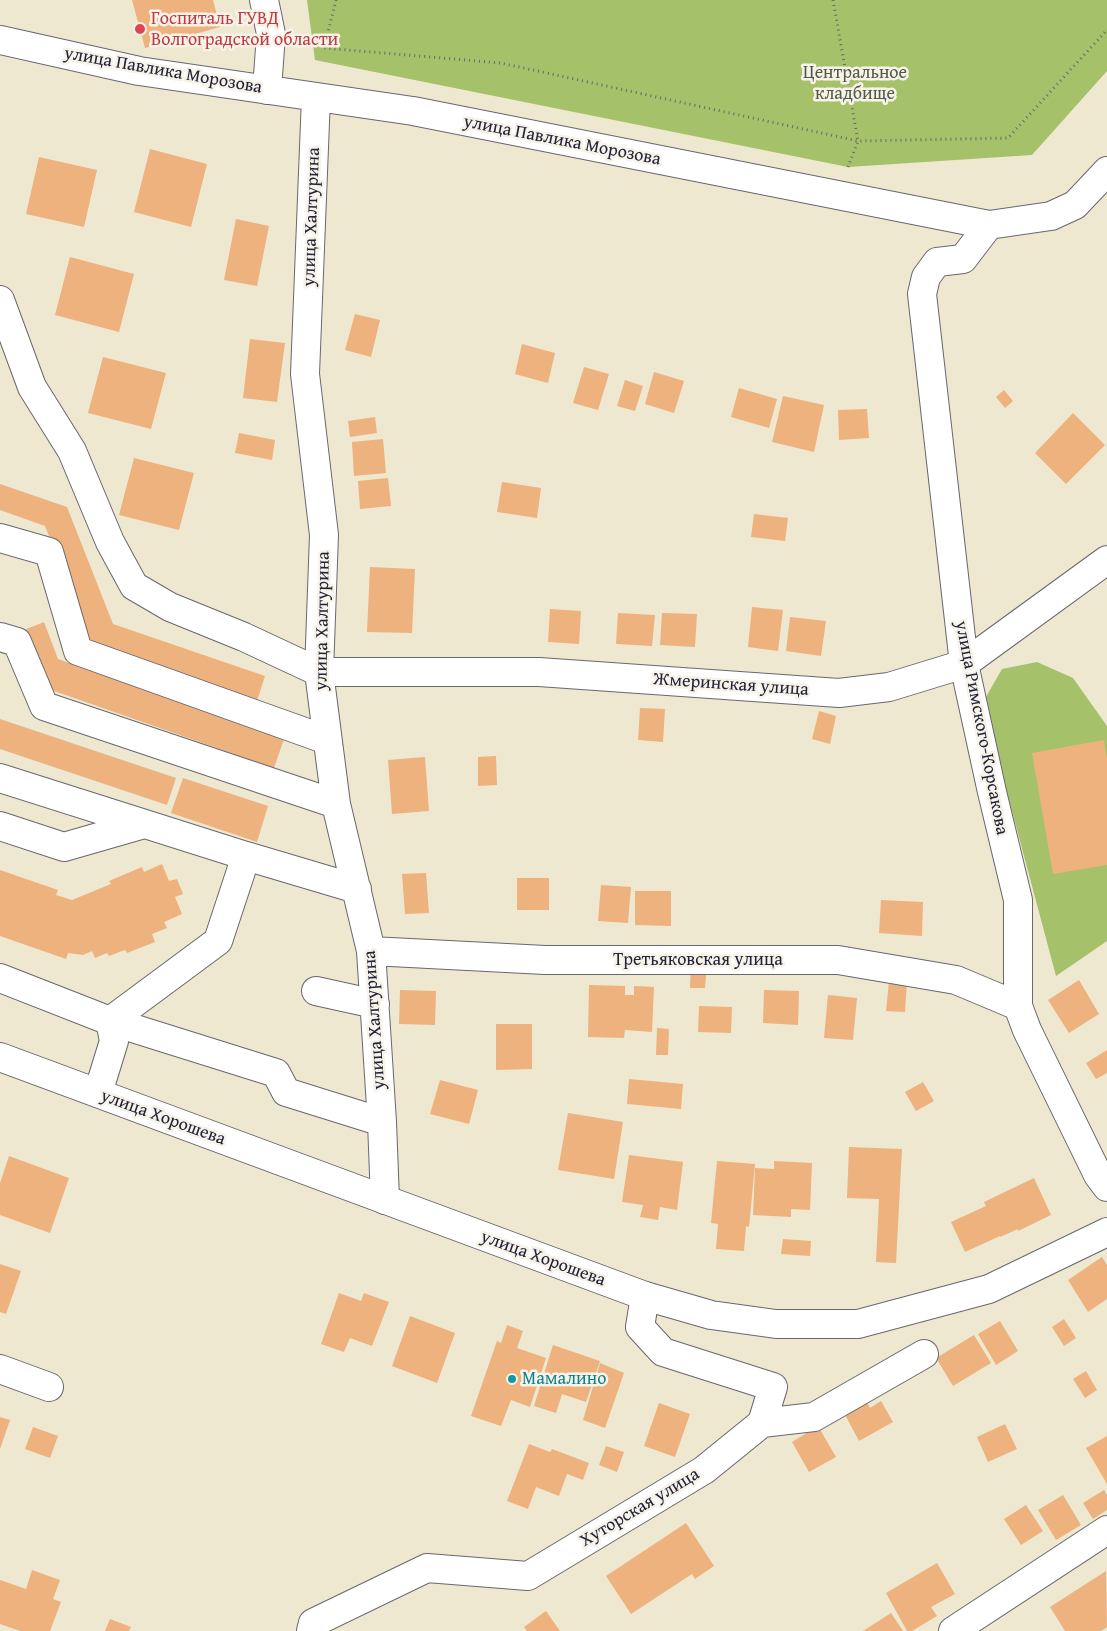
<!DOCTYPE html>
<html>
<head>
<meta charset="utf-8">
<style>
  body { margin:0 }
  canvas { display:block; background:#ede8cf }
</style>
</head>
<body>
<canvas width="1107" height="1631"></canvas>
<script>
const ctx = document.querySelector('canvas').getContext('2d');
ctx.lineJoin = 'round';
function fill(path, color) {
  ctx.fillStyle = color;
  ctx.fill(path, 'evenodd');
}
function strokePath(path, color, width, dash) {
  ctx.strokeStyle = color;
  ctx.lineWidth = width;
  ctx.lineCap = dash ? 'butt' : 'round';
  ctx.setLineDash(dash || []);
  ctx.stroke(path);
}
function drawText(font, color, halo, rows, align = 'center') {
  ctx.font = font + ' "Gentium Book Plus",serif';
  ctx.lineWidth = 5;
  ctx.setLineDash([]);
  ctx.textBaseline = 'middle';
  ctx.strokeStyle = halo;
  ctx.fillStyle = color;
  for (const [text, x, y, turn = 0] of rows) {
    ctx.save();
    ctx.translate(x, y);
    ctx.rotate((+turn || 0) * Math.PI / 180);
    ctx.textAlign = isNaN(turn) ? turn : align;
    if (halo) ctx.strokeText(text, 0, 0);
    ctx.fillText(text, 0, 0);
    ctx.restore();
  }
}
fill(new Path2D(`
  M307,0H1107V71L1032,155L848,167L315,60Z
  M1037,662L1073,678L1107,726V941L1056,976L983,702L1002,669Z`), '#a5c26a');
fill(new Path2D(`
  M132,0H213L220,27L145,48Z
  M150,149L207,164L191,227L134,212Z
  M39,157L97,170L84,227L26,214Z
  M236,219L269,226L257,286L224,280Z
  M70,257L134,274L119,332L55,315Z
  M355,314L380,320L371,357L345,350Z
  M250,339L285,343L277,402L243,398Z
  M522,344L555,353L548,383L515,374Z
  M103,357L166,373L151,429L88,413Z
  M584,367L609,374L598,410L573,403Z
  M654,372L684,381L674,413L645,404Z
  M625,380L643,386L635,411L617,406Z
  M739,388L777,399L769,428L731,417Z
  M1004,390L1013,401L1005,408L996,397Z
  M783,396L824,405L814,452L772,442Z
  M867,409L869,438L839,440L838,410Z
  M1073,413L1105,445L1066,484L1035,453Z
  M375,417L377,433L350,437L348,421Z
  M239,433L275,440L272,460L235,453Z
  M383,439L386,473L354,476L352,442Z
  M134,458L194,473L179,530L119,515Z
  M388,478L391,506L360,509L358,481Z
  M502,482L541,488L537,518L497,512Z
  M0,484L67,507L113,624L265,676L257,701L93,646L45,526L0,510Z
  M754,514L788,518L785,541L751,537Z
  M370,567L415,569L412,633L367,632Z
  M752,607L783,610L778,651L748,647Z
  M550,609L581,611L579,644L548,642Z
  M618,613L655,615L652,646L616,644Z
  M662,613L697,614L695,647L660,645Z
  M790,617L826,621L821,656L786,651Z
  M44,622L58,659L284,739L274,768L40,686L19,632Z
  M640,708L665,709L663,742L638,740Z
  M819,711L836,716L830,744L812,739Z
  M0,719L176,778L167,805L0,749Z
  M1104,740L1107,760V865L1053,874L1032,753Z
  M496,756L497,785L478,786V757Z
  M425,757L429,811L392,814L388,760Z
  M183,778L268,806L257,842L171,813Z
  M162,864L169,881L177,879L183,894L175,897L182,914L164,922L167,928L152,934L155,942L127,953L125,950L109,956L107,953L95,958L92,951L83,955L68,953L66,959L0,936V870L58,890L56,895L72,900L111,884L109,881L142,867L144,872Z
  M426,873L429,913L405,914L402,874Z
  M517,878H549V910H517Z
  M601,885L631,887L628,923L598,921Z
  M635,891H671V926L635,925Z
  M881,900L923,902L922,936L879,933Z
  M691,962L707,963L705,988H690Z
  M1079,980L1099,1014L1069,1033L1048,1000Z
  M889,981L907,982L905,1012L886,1011Z
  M589,985L625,986V995H634V986L654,987L652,1032L625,1030L624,1038L588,1037Z
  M400,990L436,991L435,1025L399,1024Z
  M764,990L799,991L798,1025L763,1023Z
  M828,995L857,998L853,1040L824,1038Z
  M699,1006L732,1007L731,1033L698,1032Z
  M496,1024H532V1069L496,1070Z
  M657,1028L669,1029L668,1055H656Z
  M1107,1050V1073L1096,1079L1086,1063Z
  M629,1079L683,1084L681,1109L627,1104Z
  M440,1080L478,1090L469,1124L430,1114Z
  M923,1082L934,1101L916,1111L905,1092Z
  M568,1113L623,1122L614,1179L558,1170Z
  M849,1147L902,1149L896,1263L876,1262L879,1199L847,1198Z
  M629,1155L683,1162L677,1210L660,1207L658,1220L640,1217L643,1205L622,1202Z
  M9,1156L69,1178L50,1233L0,1215V1183Z
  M717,1161L755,1164L749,1227L746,1226L744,1251L716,1249L718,1224L711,1223Z
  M774,1161L812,1163L810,1210L791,1209V1217L753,1215L755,1168L774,1169Z
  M1034,1178L1051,1215L1018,1231V1229L1000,1237V1236L965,1252L951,1222L986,1206L984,1202Z
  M783,1239L811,1241L810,1256L781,1254Z
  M1102,1257L1107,1265V1299L1088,1312L1068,1280Z
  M0,1264L21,1271L6,1314L0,1312Z
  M339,1293L361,1301L364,1293L389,1302L372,1346L350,1338L344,1352L321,1344Z
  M410,1316L455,1333L437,1383L392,1366Z
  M1064,1319L1076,1338L1064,1346L1052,1327Z
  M1000,1321L1018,1351L996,1365L978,1334Z
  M507,1325L523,1331L517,1348L546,1358L530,1407L511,1400L501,1426L471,1416L497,1341L501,1343Z
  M974,1335L991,1363L953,1386L936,1358Z
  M553,1345L600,1361L586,1402L562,1394L556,1413L534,1406Z
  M600,1363L624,1373L605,1428L583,1420Z
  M1086,1371L1097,1390L1085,1398L1073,1379Z
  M865,1399L870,1408L881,1401L893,1422L859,1441L843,1411Z
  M659,1403L690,1414L675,1457L644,1446Z
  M0,1417L10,1420L0,1449Z
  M1005,1424L1017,1449L988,1462L977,1437Z
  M818,1426L836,1457L809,1472L792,1442Z
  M33,1427L58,1436L50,1458L25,1449Z
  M1107,1436V1484L1086,1448Z
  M529,1444L550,1452L552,1449L589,1463L583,1480L567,1474L559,1496L536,1487L528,1509L507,1501Z
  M606,1446L624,1452L617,1472L599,1465Z
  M1104,1490L1107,1495V1510L1093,1519L1083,1503Z
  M1063,1495L1081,1525L1056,1540L1038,1510Z
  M1026,1505L1043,1531L1021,1545L1004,1519Z
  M686,1523L714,1566L695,1579L692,1574L631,1614L606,1576Z
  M937,1563L955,1594L931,1607L937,1616L912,1631H907L886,1593Z
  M32,1570L60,1580L53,1599L61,1602L50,1631H20L0,1624V1580L26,1589Z
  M1106,1571L1107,1627L1101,1631H1065L1050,1607Z
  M546,1611L560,1631H527L524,1627Z
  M891,1613L903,1631H863Z
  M110,1619L131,1627L129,1631H105Z`), '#eeb27f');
const minor = new Path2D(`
  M264,0L271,34L267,90
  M0,40L139,71L413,111L989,225L1051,216L1075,205L1107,171
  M316,97L305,374L324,535L319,672L336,804L371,951L382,1122L385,1200
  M989,225L963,259L937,262L926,277L922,294L964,664L992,792L1018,900V1006L1027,1030L1098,1175L1107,1187
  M0,300L32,387L72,451L110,542L134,586L170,607L244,637L319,672H539L839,693L889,687L964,664L1107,560
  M0,538L49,552L78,651L327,740
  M0,637L17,642L44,706L336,804
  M0,778L246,856L218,941L110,1021
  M0,826L64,847L144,824
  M246,856L357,889
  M371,951L545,960H838L956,980L1018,1006
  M0,978L110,1021L114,1041L98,1093
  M316,991L375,1004
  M110,1021L276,1073L286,1092L382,1122
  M0,1369L49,1387
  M762,1423L814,1417L924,1354
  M311,1631L313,1623L427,1568L528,1576L704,1470L762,1423L773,1387L663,1352L640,1327L645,1296
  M953,1631L1107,1530`);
const major = new Path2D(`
  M0,1057L645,1296L711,1315L776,1324H858L989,1289L1107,1232`);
strokePath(minor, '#69676f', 30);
strokePath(major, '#69676f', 30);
strokePath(new Path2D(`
  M336,0L324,48L501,63L858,141L1008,138L1107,30
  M833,0L858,141L848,167`), '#69676f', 3, [1, 4]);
strokePath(minor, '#fff', 28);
strokePath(major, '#fff', 28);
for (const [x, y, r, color] of [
  [140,29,6,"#e0444e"],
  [512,1379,5,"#0f9aa8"]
]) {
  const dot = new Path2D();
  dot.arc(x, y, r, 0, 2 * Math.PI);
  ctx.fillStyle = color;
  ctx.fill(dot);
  strokePath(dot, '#f7f3e8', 2);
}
drawText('18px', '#be3a42', '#f7f3e8', [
  ["Госпиталь ГУВД",151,19],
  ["Волгоградской области",151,40]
], 'left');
drawText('18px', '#22223b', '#f7f3e8', [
  ["улица Павлика Морозова",163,71,10],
  ["улица Павлика Морозова",562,141,11],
  ["улица Халтурина",312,217,-88],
  ["улица Халтурина",323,621,-89],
  ["Жмеринская улица",731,685,4],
  ["улица Римского-Корсакова",981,728,79],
  ["Третьяковская улица",698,960],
  ["улица Халтурина",375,1020,-94],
  ["улица Хорошева",163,1118,20],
  ["улица Хорошева",543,1259,20],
  ["Хуторская улица",640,1508,-31]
]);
drawText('18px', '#505a4b', '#f7f3e8', [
  ["Центральное",855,73],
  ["кладбище",855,94]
]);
drawText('18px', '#0d838f', '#f7f3e8', [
  ["Мамалино",522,1379]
], 'left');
</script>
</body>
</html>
